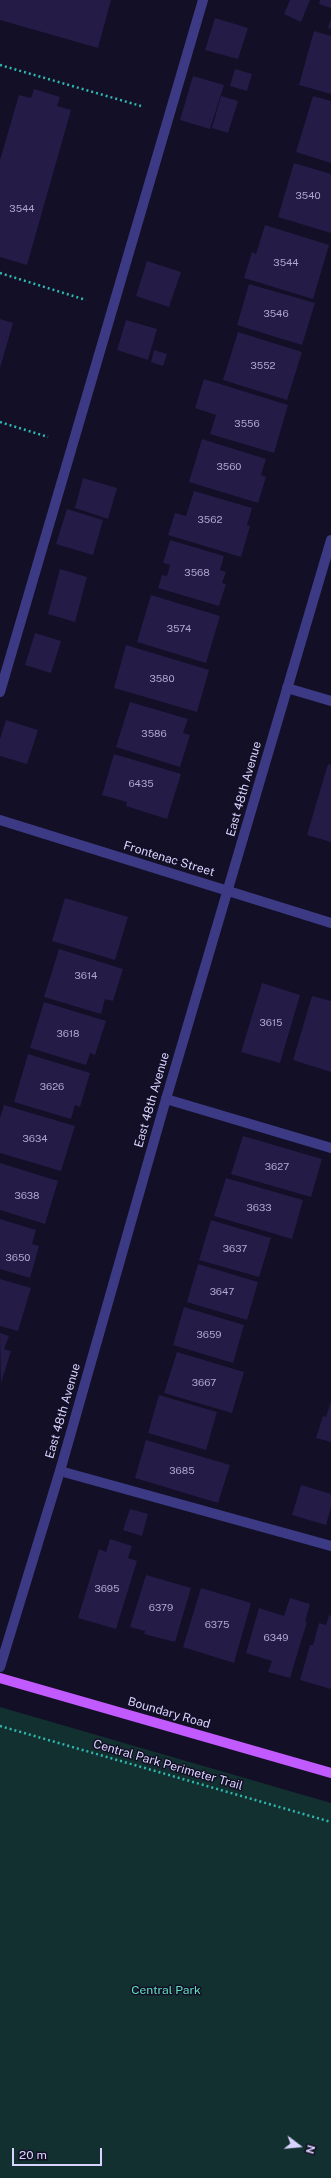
<!DOCTYPE html>
<html>
<head>
<meta charset="utf-8">
<style>
  body { margin:0 }
  #map { position:relative; width:331px; height:2178px; overflow:hidden; background:#130f26; font-family:"Public Sans",sans-serif }
  canvas { display:block }
  .north { position:absolute; left:279px; top:2126px; width:40px; height:40px; -webkit-text-stroke:3px #130f26; paint-order:stroke; rotate:106deg; font-size:11px; font-weight:700; line-height:16px; text-align:center; color:#d9d4ff }
  .north::after { content:''; display:block; margin:auto; width:14px; height:18px; background:#d9d4ff; clip-path:polygon(50% 0,100% 100%,50% 72%,0 100%) }
  .scale { position:absolute; left:12px; top:2148px; width:90px; height:18px; box-sizing:border-box; border:2px solid #d9d4ff; border-top:0; padding-left:5px; font-size:12px; line-height:14px; white-space:nowrap; color:#d9d4ff; -webkit-text-stroke:3px #130f26; paint-order:stroke }
</style>
</head>
<body>
<div id="map">
<canvas width="331" height="2178"></canvas>
<div class="north">N</div>
<div class="scale">20 m</div>
</div>
<script>
const ctx = document.querySelector('canvas').getContext('2d');
ctx.lineJoin = 'round';
function fill(path, color) {
  ctx.fillStyle = color;
  ctx.fill(path, 'evenodd');
}
function strokePath(path, color, width, dash) {
  ctx.strokeStyle = color;
  ctx.lineWidth = width;
  ctx.lineCap = dash ? 'butt' : 'round';
  ctx.setLineDash(dash || []);
  ctx.stroke(path);
}
function drawText(font, color, halo, rows, align = 'center') {
  ctx.font = font + ' "Public Sans",sans-serif';
  ctx.lineWidth = 3;
  ctx.setLineDash([]);
  ctx.textBaseline = 'middle';
  ctx.strokeStyle = halo;
  ctx.fillStyle = color;
  for (const [text, x, y, turn = 0] of rows) {
    ctx.save();
    ctx.translate(x, y);
    ctx.rotate((+turn || 0) * Math.PI / 180);
    ctx.textAlign = isNaN(turn) ? turn : align;
    if (halo) ctx.strokeText(text, 0, 0);
    ctx.fillText(text, 0, 0);
    ctx.restore();
  }
}
fill(new Path2D(`
  M0,1707L331,1803V2178H0Z`), '#12302f');
fill(new Path2D(`
  M0,0H111L98,48L0,20Z
  M290,0H310L301,22L284,14Z
  M320,0H331V8L319,4Z
  M215,18L248,28L238,59L205,50Z
  M331,19V29L328,28Z
  M314,31L331,36V94L299,85Z
  M235,69L252,74L247,91L230,86Z
  M193,76L224,85L210,129L180,120Z
  M34,89L60,97L57,106L71,110L27,265L0,257V160L19,95L31,98Z
  M221,96L238,101L228,133L212,128Z
  M313,96L331,101V163L296,152Z
  M294,163L331,174V233L278,217Z
  M265,225L329,245L313,299L244,278L252,252L256,254Z
  M147,261L181,272L169,307L136,296Z
  M249,284L315,303L302,345L237,325Z
  M0,319L13,323L0,368Z
  M126,320L157,329L148,360L117,350Z
  M238,332L302,352L287,400L223,380Z
  M154,350L167,354L163,366L151,362Z
  M204,379L288,405L274,453L210,434L216,415L195,408Z
  M202,439L266,459L261,475L266,477L258,503L189,482Z
  M83,478L117,488L108,519L75,508Z
  M194,491L252,508L247,525L250,526L241,557L168,535L175,513L186,516Z
  M67,509L103,520L93,555L56,544Z
  M170,540L224,556L220,570L226,572L222,583L226,584L219,606L158,588L162,575L167,576L170,565L163,563Z
  M60,569L87,577L75,622L48,614Z
  M151,595L220,616L206,663L137,642Z
  M35,633L61,641L51,673L25,665Z
  M126,645L209,670L197,712L114,688Z
  M130,702L188,719L183,733L190,735L180,767L116,747Z
  M6,720L38,730L27,764L0,756V739Z
  M114,754L181,774L167,819L126,806L127,802L102,795Z
  M328,764L331,765V842L307,835Z
  M65,898L128,917L115,960L52,941Z
  M59,949L123,969L113,1001L105,999L101,1014L44,997Z
  M262,983L300,995L280,1063L241,1052Z
  M312,996L331,1001V1072L293,1060Z
  M44,1002L106,1021L95,1055L90,1053L86,1065L30,1048Z
  M28,1054L90,1073L80,1107L75,1105L71,1119L14,1102Z
  M4,1105L75,1126L61,1171L0,1153V1118Z
  M243,1136L322,1159L311,1197L231,1174Z
  M0,1163L58,1181L45,1224L0,1210Z
  M226,1178L303,1200L292,1239L214,1216Z
  M0,1219L36,1230L32,1244L39,1246L30,1278L0,1269Z
  M211,1220L271,1238L259,1277L199,1260Z
  M198,1264L258,1282L247,1320L187,1302Z
  M0,1279L31,1288L18,1331L0,1326Z
  M184,1307L244,1325L233,1363L173,1345Z
  M0,1333L9,1336L4,1349L11,1351L1,1383Z
  M177,1352L244,1372L232,1413L164,1393Z
  M159,1395L217,1412L206,1450L148,1433Z
  M331,1401V1442L316,1438L323,1416L326,1417Z
  M146,1440L230,1465L218,1503L135,1478Z
  M301,1485L331,1494V1507L326,1525L292,1515Z
  M130,1509L148,1514L142,1536L123,1530Z
  M110,1539L132,1546L128,1558L137,1561L116,1629L78,1618L99,1549L106,1552Z
  M146,1575L191,1588L175,1642L144,1634L145,1631L130,1627Z
  M201,1588L251,1603L234,1663L183,1647Z
  M290,1598L310,1604L305,1622H307L290,1678L268,1672L272,1661L246,1653L259,1608L284,1616Z
  M329,1615L331,1616V1689L300,1680L310,1645H313L319,1623L326,1625Z`), '#241b47');
strokePath(new Path2D(`
  M0,65L141,106
  M0,273L86,300
  M0,422L48,437
  M0,1726L331,1822`), '#2fb8b0', 2.5, [2, 3]);
strokePath(new Path2D(`
  M287,688L331,701
  M0,692L203,0
  M166,1099L331,1148
  M60,1471L331,1546`), '#3d3a85', 10);
strokePath(new Path2D(`
  M0,820L331,923
  M0,1667L60,1471L166,1099L331,540`), '#3d3a85', 10);
strokePath(new Path2D(`
  M0,1678L331,1773`), '#c25bff', 10);
drawText('10px', '#aca6d1', null, [
  ["3540",308,196],
  ["3544",22,209],
  ["3544",286,263],
  ["3546",276,314],
  ["3552",263,366],
  ["3556",247,424],
  ["3560",229,467],
  ["3562",210,520],
  ["3568",197,573],
  ["3574",179,629],
  ["3580",162,679],
  ["3586",154,734],
  ["6435",141,784],
  ["3614",86,976],
  ["3615",271,1023],
  ["3618",68,1034],
  ["3626",52,1087],
  ["3634",35,1139],
  ["3627",277,1167],
  ["3638",27,1196],
  ["3633",259,1208],
  ["3637",235,1249],
  ["3650",18,1258],
  ["3647",222,1292],
  ["3659",209,1335],
  ["3667",204,1383],
  ["3685",182,1471],
  ["3695",107,1589],
  ["6379",161,1608],
  ["6375",217,1625],
  ["6349",276,1638]
]);
drawText('12px', '#d9d4ff', '#130f26', [
  ["East 48th Avenue",244,789,-74],
  ["Frontenac Street",169,859,17],
  ["East 48th Avenue",152,1100,-74],
  ["East 48th Avenue",63,1411,-74],
  ["Boundary Road",169,1713,16],
  ["Central Park Perimeter Trail",168,1765,16]
]);
drawText('12px', '#5fe0c0', '#130f26', [
  ["Central Park",166,1990]
]);
</script>
</body>
</html>
